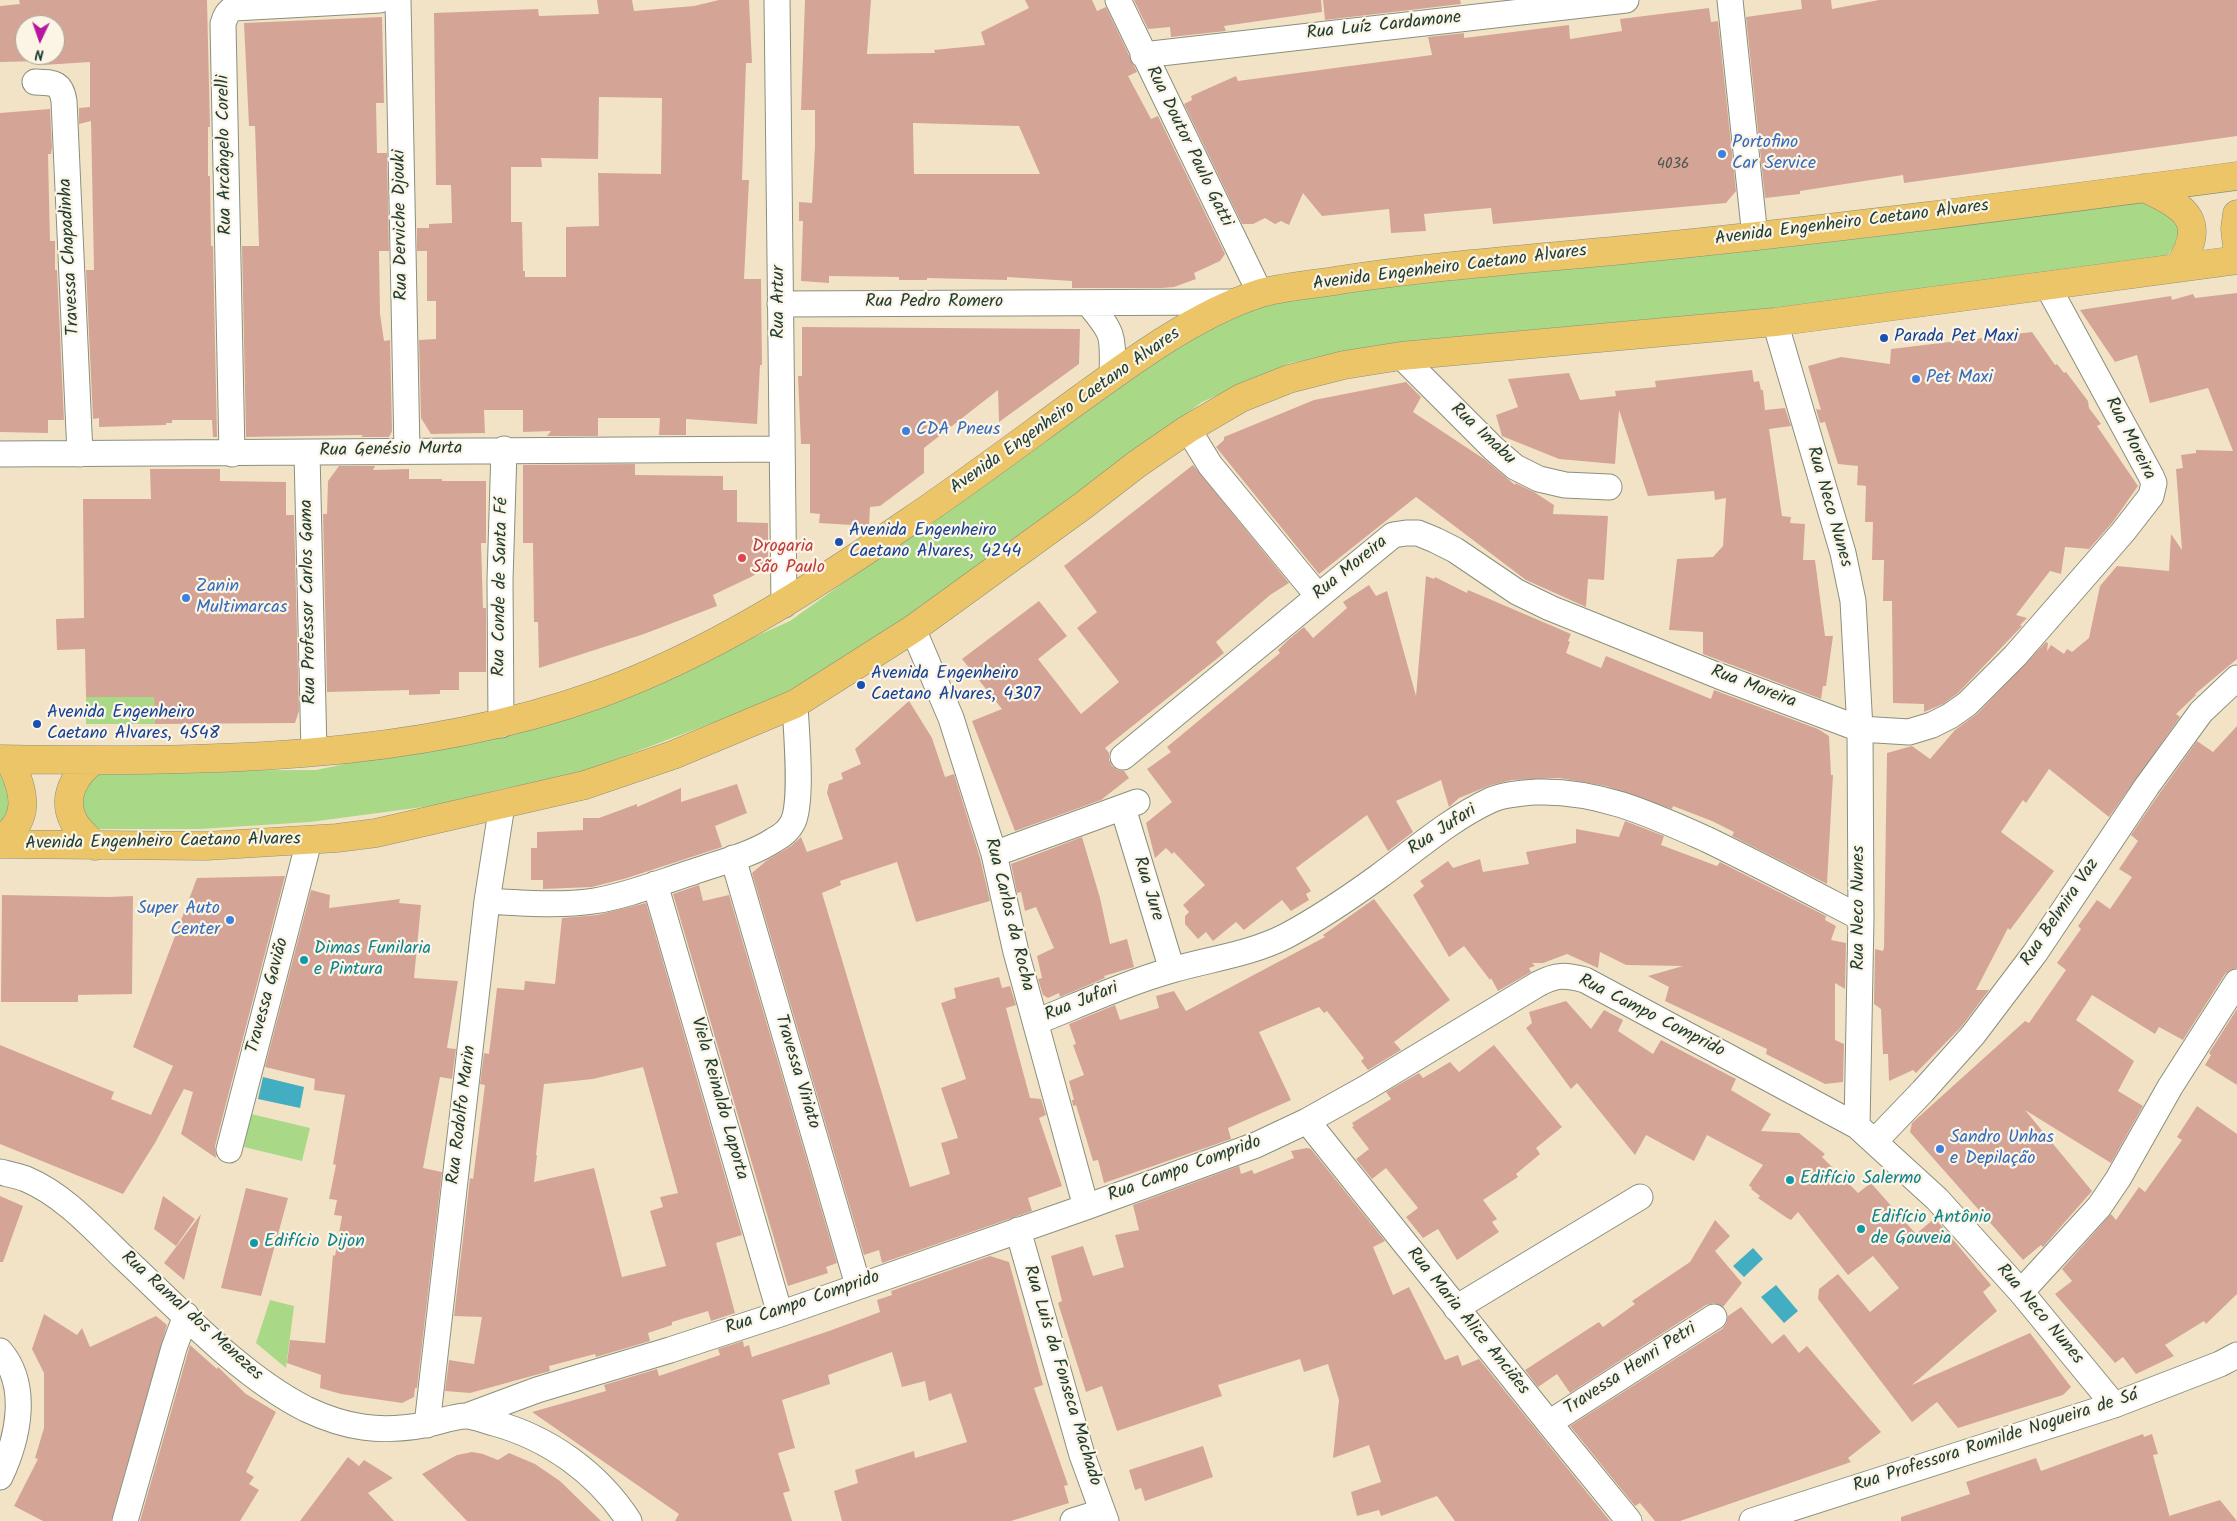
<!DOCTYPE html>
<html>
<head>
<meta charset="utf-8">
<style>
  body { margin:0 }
  #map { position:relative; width:2237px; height:1521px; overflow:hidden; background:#f3e3c6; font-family:Kalam,sans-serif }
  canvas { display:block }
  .north { position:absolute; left:15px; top:15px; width:50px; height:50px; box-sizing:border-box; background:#fcf5e5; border:1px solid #a4ab9e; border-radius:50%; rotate:183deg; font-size:14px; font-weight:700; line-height:20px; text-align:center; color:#1f3d34 }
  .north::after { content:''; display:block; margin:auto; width:18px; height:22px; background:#b5179e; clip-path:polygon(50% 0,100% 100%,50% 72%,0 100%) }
</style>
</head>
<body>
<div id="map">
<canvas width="2237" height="1521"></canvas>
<div class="north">N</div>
</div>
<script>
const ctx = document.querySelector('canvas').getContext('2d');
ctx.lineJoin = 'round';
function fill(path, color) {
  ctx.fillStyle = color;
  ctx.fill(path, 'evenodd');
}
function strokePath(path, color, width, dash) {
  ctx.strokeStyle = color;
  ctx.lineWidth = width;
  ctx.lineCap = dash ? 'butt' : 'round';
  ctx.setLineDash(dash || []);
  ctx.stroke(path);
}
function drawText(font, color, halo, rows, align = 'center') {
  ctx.font = font + ' Kalam,sans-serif';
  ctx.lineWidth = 4.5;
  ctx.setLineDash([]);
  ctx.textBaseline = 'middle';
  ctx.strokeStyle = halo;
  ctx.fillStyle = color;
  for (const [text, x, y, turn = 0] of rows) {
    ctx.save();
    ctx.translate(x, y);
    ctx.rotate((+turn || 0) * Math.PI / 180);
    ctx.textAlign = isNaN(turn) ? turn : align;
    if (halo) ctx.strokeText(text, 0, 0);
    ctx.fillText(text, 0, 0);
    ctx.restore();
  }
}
fill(new Path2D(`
  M2136,201L2169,208L2178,218V241L2167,256L1773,310L1407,342L1290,363L1202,402L1078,496L912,614L778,698L577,774L501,789L438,805L310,822L199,829H98L80,814L83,781L92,771L316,770L505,731L598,707L790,621L1174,347L1268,302L1405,284Z
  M86,697H154L155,724H86Z
  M0,775H8L13,811L0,825Z
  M251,1114L310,1128L302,1161L244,1147Z
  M270,1300L294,1306L286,1368L256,1343Z`), '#a9d886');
fill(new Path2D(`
  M263,1077L304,1087L300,1108L258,1099Z
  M1753,1248L1763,1259L1744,1277L1733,1266Z
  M1776,1285L1798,1311L1784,1323L1761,1297Z`), '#43aec2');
fill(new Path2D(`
  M19,0H207L210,127H208V176H210L211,246H213L217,437H213L212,420H172V423H166V425L99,427V418L93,419L86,270H94L91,121L79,124V108L90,107V62L43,65V61L0,62V6L20,4ZM25,25H55V55H25Z
  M597,0H632L634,11L694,6L719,0H749L752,63H746L742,180H749L744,279H761L762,365H760L757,424L686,419V435H659L660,418H598V436H547L551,431L523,432V410H484L485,433L431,434L421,418L419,340L436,339V301H427V251H417V228H429V224L452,223L451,185H436L434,13L538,9L539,16L599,14ZM599,97L662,98L661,174L598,173L599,226L566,227V277H525V271H523L522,222H511V167H542L541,158L598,159Z
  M805,0H871L867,54L935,53L934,50L985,45L981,32L1029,8L1025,0H1092L1097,11L1106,7L1137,72L1128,76L1151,119L1158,116L1225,254L1220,261L1194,273L1196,279L1174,287L1162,288H1072V281L1007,277V280L927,278V280H899V277L829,276V283L801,281L803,221H799V202L812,203L815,146V110H801ZM913,123L1019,126L1040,174H914Z
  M1134,0H1321L1322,12L1224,26L1226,31L1171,37L1170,27L1148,29Z
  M1323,0H1460L1461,4L1325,20Z
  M1801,0H1831L1832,9L1879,0H2237V136L1904,183L1903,175L1800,191V194L1765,198L1746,17L1802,9Z
  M1709,8L1711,22L1718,21L1736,191L1726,203L1493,224L1491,208L1424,214L1426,231L1391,233L1389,209L1322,216L1303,193L1289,225L1281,221L1275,224L1265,218L1253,224H1242L1184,104L1192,100L1191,96L1236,76L1238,81L1432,55L1428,37L1464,33V38L1569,25L1570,39L1622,31L1620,19Z
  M382,17L384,103H376L377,153H387L389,251H379L380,314L384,341L390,340L392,431L389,437H361L363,435L246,437L242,246H259L255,126H249L244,23Z
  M50,109L52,147L51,154H48L50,241H55V270H57L64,420H48V433L0,432V113Z
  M2237,293V659L2195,694L2196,695L2176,714L2180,717L2109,817L2049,769L2026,803L2023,800L2001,832L2054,871L2010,930L2008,928L1976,990H1989L1962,1026L1916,1073L1913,1070L1889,1081L1888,1054H1883L1881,1009L1874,1004L1875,949L1883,951L1884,948L1887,753L1912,746L1930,759L1955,730L1977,714L2046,642L2048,643L2047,651L2051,645L2064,654L2067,649L2072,652L2089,638L2100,586L2117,566L2169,571L2171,534L2182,550L2176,469L2183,468L2181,455L2196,453V450L2233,451L2208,388L2150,403L2137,355L2115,362L2080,310L2171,296L2172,300L2193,294L2195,298Z
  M802,327L1080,329L1079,364L999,422L998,390L924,448V473L880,506L870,507L869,526L819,523L820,514L810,513V444H801L798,376H802Z
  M2032,332L2055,365L2057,364L2064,373L2066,372L2088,401L2089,408L2101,424L2097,426L2138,486L2112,523L2089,549L2065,547L2061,574L2050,571L2016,615L2027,618L2020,625L2022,626L1958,693L1943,704L1924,712V704L1893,703L1892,601H1883L1884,560H1872L1873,522H1865L1866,486L1857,485L1858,466L1838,464L1825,422L1820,423L1816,409L1821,410L1808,366L1841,357L1890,364L1891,349Z
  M1752,370L1754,382L1759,381L1761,390H1763L1765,410L1785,408L1791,426L1769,429L1782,516L1791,517L1790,523L1805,524L1803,560H1815L1825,636H1833L1826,686H1823L1821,699L1703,654V632L1669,630L1677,559L1713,557L1723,546L1726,498L1715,500L1714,491L1648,496L1619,410L1615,464L1559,459L1502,436L1496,415L1518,407L1508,379L1569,373L1580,400L1616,396L1615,391L1656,387L1655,381Z
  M1406,382L1421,397L1413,412L1484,459L1515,485V483L1534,492L1554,505L1553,514L1608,516L1604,580L1588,579L1586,607L1526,580L1416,497L1319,574L1216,447L1224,440V437L1314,400Z
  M635,464V475L723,476V490H737V522L768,523V561L753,576L713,595L717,606L644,634L539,668L538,622H534L533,543H523V465Z
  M1193,465L1289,583L1270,595L1216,642L1224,653L1105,748L1109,753V760L1112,766L1118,770L1124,771L1129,778L1101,800L1015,831L972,721L1002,709L962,659L1039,601L1067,636L1038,659L1081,714L1119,682L1077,628L1097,612L1064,566Z
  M339,466H375L373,470L409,469V479H442V481H486V543H481L483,608H486V672H459V690H440V694L409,695V690L327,692L323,514H327L328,481Z
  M150,469H220V481L286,482V515H294L299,711L295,723L155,724L154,697H86L85,649L57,650L56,619L84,618L83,499H151Z
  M1426,576L1434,579L1435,577L1467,593L1468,590L1487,598L1571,634L1568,641L1570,642L1566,653L1601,668L1606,656L1711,699L1714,690L1818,729L1829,736L1831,775H1833L1827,884L1732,836L1734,832L1712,821L1673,806L1672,809L1606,786L1559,778L1512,780L1491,785L1459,798L1449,807L1441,780L1396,801L1413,832L1388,851L1367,815L1296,868L1311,891L1306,894L1309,900L1291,911L1282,900L1244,930L1236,922L1213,941L1206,932L1198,939L1185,924V916L1189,912L1183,905L1205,885L1174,852L1172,854L1166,848L1155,858L1146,823L1172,802L1147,769L1171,752L1167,747L1280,653L1278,650L1288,640L1304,627L1313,638L1347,608L1343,602L1369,585L1376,596L1387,591L1416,696Z
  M909,701L932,738L945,777L954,774L980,858L990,901L916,922L897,862L840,881L841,885L822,893L910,1187L950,1174L941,1143L958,1138L941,1088L966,1079L941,1003L956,998L954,988L999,977L1002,988L1010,986L1016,1005L1006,1008L1016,1046L1030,1098L1041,1099L1046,1115L1039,1118L1062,1186L1028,1198L1032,1211L882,1263L879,1250L864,1255L752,873L766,861L791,846L801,837L807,852L843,839L827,793L829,784L843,779L841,773L861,764L855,749Z
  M2237,726V968L2230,970L2225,974L2183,1040L2159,1027L2155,1034L2092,995L2076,1020L2134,1061L2118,1091L2143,1106L2111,1163L2025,1110L2092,1191L2043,1247L2041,1245L2023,1260L1910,1132L1912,1123L2025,1021L2029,1023L2066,970L2057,963L2081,929L2078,926L2097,900L2110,909L2132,877L2119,869L2138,841L2131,835L2159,794L2197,741L2213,752Z
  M737,784L747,813L715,826L722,847L627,878L592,887L543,889V880H531V848H537V832L583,830V818H599L637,804V807L681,788V802Z
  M1625,821L1664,836L1661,845L1717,866L1720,862L1826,916L1825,920L1836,926L1831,940L1846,943L1845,989L1835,983V1040L1844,1044L1843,1082L1825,1084L1766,1054L1767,1049L1665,1001L1669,987L1648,976L1683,966L1626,965L1600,952L1598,968L1567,954L1543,963H1532L1535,966L1529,968L1531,972L1498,991L1491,978L1490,980L1464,946L1449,957L1413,895L1424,886L1420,881L1448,861L1453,868L1480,859L1483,872L1529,864L1526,852L1576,843V829L1619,837Z
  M1082,837L1100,898L1110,944L1127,939L1134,967L1104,976L1105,978L1060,997L1059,993L1048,998L1043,995L1038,979L1042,978L1037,956L1054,948L1036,907L1025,911L1021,892L1017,893L1011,864Z
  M285,876L215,1146L216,1158L181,1134L193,1092L184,1089L155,1143L123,1194L0,1144V1045L114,1092L111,1099L151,1115L173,1066L133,1047L197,878Z
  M699,885L703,901L729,895L837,1263L826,1267L828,1273L788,1286L673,894Z
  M311,890L330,895L329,908L400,899L399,903L421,905L414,978L458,981L447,1048L456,1049L452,1079L440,1077L423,1168L442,1172L417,1388H415L414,1397L402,1403L341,1394L320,1388L321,1375L287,1363L290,1340L325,1343L333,1255L335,1256L342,1216L334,1215L337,1200L329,1199L336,1165L333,1164L345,1095L314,1090L315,1079L265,1067Z
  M2,895L108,897L133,896L132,994L78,995V1002H1Z
  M1374,899L1450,1000L1394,1042L1401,1050L1368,1070L1361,1061L1364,1058L1327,1011L1324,1013L1319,1007L1259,1032L1291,1100L1228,1128L1231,1139L1104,1183L1098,1160L1093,1161L1076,1105L1073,1106L1072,1100H1074L1069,1081L1084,1075L1073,1045L1076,1044L1069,1024L1115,1005L1120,1020L1159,1008L1156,996L1174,991L1186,1011L1325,937L1323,935Z
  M646,903L742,1235L716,1243L735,1313L711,1321L708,1311L672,1322V1325L648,1333L650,1341L596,1357L595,1354L549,1366L550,1371L470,1393L445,1391L449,1360L474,1364L482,1317L454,1316L470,1178L473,1179L485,1085L480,1084L484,1053L489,1054L497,988L524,990L525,981L555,984L562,918L597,915ZM643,1067L678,1193L660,1197L663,1207L650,1211L666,1266L622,1277L594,1168L534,1182L537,1155H536L544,1084L593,1079Z
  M1566,1001L1591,1029L1604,1010L1623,1020L1618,1031L1653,1054L1661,1040L1736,1079L1731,1090L1771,1114L1761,1131L1799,1133L1825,1154L1822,1157L1858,1193L1871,1183L1916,1234L1935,1218L1991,1285L1983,1292L1997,1311L1912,1385L2030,1333L2071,1387L2063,1395L1958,1428L1937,1402L1912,1422L1818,1299L1819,1289L1838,1274L1870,1312L1899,1288L1873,1256L1848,1275L1798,1212L1791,1220L1787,1218L1758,1198L1760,1196L1751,1189L1752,1188L1749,1185L1763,1165L1707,1135L1694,1161L1646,1135L1635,1155L1577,1083L1571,1089L1526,1028L1532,1023L1529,1012Z
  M2237,1009V1085L2205,1065L2211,1055L2209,1053Z
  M1494,1045L1562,1127L1536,1148L1540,1154L1516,1174L1518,1177L1483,1200L1497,1219L1492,1222L1499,1232L1457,1260L1438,1229L1423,1238L1406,1217L1418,1208L1386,1168L1372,1179L1356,1159L1369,1149L1352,1127L1354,1126L1352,1123L1391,1099L1386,1092L1419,1073L1423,1078L1450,1062L1459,1072Z
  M2197,1106L2237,1134V1294L2206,1324L2204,1321L2165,1345L2174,1356L2136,1374L2123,1357L2115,1363L2055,1294L2072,1281L2062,1269L2111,1214L2116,1220L2139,1187L2145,1192L2182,1140L2177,1137Z
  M1307,1148L1311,1149L1385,1241L1373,1247L1393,1295L1409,1287L1445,1360L1458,1355L1462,1366L1479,1359L1610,1521H1455L1437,1496L1381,1516L1379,1510L1357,1516L1351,1492L1381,1482L1369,1445L1333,1458L1339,1400L1328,1364L1304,1372L1300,1359L1218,1385L1222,1396L1117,1431L1102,1386L1086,1392L1058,1303L1062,1301L1051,1256L1083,1246L1093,1276L1124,1267L1115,1235L1139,1230L1133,1205L1239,1166L1241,1174L1252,1170L1254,1174L1294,1158L1291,1151Z
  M246,1188L288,1198L261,1296L221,1288Z
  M0,1196L23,1206L3,1262H0Z
  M163,1196L195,1219L176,1246L154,1229Z
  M201,1214L184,1280L164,1263Z
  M1715,1220L1730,1236L1715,1251L1742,1283L1723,1307L1714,1303L1706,1305L1570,1393L1557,1374L1538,1387L1525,1370L1599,1322L1603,1327L1635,1304L1632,1301L1690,1262Z
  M990,1256L1009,1262L1043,1385L1034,1388L1068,1485L1064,1486L1069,1503L1011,1521H842L834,1491L858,1483L855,1470L914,1451L915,1458L967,1442L951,1393L929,1401L925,1381L902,1387L892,1352L828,1375L830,1384L782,1400L795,1448L778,1453L790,1491L783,1493L792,1521H675L679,1514L532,1412L606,1391L604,1385L657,1369L659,1376L720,1355L718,1349L743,1341L744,1347L749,1345L752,1357L829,1331L880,1312L877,1300L892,1295L891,1291Z
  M1741,1307L1772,1344L1784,1334L1799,1353L1807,1346L1881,1432L1848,1458L1851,1462L1680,1521H1655L1640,1503L1635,1506L1570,1426L1722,1329L1726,1324L1728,1316Z
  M44,1314L77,1335L82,1328L90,1347L156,1316L167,1325L111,1521H43L14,1506L38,1459L35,1458L44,1428V1373L32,1349Z
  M190,1345L217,1369L218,1367L246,1394L276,1412L246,1472L254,1477L249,1484L259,1490L240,1521H140Z
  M2143,1434L2144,1437L2152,1434L2158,1454L2153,1455L2170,1518L2169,1516L2220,1500L2237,1521H1901V1517L1970,1494L1966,1482L2036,1458L2041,1471Z
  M1203,1446L1213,1477L1145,1501L1141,1488L1135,1490L1129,1470Z
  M472,1452L483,1454L498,1460L509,1453L535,1464L560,1481L601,1521H467L422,1474L457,1455Z
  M348,1457L359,1466L364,1460L393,1478L368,1493L394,1521H300Z`), '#d4a597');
const minor = new Path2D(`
  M398,0L407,450
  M777,0L784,605
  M1118,0L1260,293
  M1730,0L1755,237
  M1143,55L1626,0
  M35,82C52,83 61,81 64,101L80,454
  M1088,303C1115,335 1113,335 1112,376
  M780,304L1236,302
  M1775,322L1843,553L1853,601L1860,729L1861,918L1857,1126
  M1401,356L1494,449L1515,467L1539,479L1565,485L1609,487
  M1188,429L1210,465L1318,596
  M307,453L314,752
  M0,454L782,449
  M232,454L223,24C225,17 227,12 234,8L380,0
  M913,629L951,718L994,854L1016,952L1086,1207
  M501,725L500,580L504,449
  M1123,757L1393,535L1406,533H1418L1435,540L1455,550L1517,592L1550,608L1719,676L1860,729L1909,732L1932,725L1950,716L1967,704L2015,656L2123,532L2151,496L2154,483L2151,476L2047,285
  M1123,808L1172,970
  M994,854L1137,802
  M733,858L858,1285
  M655,884L780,1314
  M487,901C523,903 559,906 594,901C627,896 661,882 693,872C718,863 752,855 774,840C782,836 789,830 793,822C803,800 796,730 795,704
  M1036,1022C1081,1004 1126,983 1172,970C1210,959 1251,954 1286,936C1318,919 1349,898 1378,877C1415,850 1450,819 1491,800C1505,794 1522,793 1536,792C1598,790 1650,814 1706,839C1758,864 1809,891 1861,918
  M1307,1121L1549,1423L1629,1521
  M1875,1141L1923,1091L1973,1035L2035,953L2147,786L2201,712L2237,678
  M229,1150L309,841
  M0,1172C8,1174 18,1176 26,1179C64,1195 94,1229 123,1257C178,1308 239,1375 306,1409C346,1428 380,1433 424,1425C437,1423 455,1415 468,1416C477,1417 486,1421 494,1423C549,1438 598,1473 629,1521
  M1018,1230L1082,1455L1106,1521
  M2021,1292L2099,1207L2118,1179L2170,1087L2237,982
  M1456,1308L1640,1197
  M0,1351C30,1386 18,1439 0,1477
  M467,1416L537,1390L670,1350L780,1314L1086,1207L1256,1145L1307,1121L1366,1088L1538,984C1557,974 1565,975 1585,980L1857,1126L1937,1199L2021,1292L2114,1405
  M1549,1423L1714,1317
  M427,1425L487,901L502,805
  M125,1521L174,1348L186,1315
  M1073,1521L1102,1512
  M1752,1521L2114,1405L2220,1364L2237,1355`);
const major = new Path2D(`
  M2144,188C2187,207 2208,222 2178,268
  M2237,214L2235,229L2237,246
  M0,759C199,762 411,762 599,694C712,653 812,588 910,521C969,481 1026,438 1084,396C1135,359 1197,314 1258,294C1283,286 1313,285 1340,280C1433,266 1529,259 1623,250C1828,230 2033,203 2237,176
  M95,760C75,773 61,798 74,822C79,831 88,838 95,846
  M0,840C33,819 24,788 9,760
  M0,844L206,846L337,838L376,833L585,785L673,755L795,704L913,629L1084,505L1137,464L1188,429L1241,398L1289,379L1344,365L1401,356L1775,322L2237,260`);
strokePath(minor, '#89907d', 27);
strokePath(major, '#89907d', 29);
strokePath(minor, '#fff', 25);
strokePath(major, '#edc569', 28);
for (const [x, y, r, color] of [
  [1722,154,5,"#3f7fe0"],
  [1884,338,5,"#1a4fb4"],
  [1916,379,5,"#3f7fe0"],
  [906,431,5,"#3f7fe0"],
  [839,542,5,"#1a4fb4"],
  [742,558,5,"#e0444e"],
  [186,598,5,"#3f7fe0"],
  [861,685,5,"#1a4fb4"],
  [37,724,5,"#1a4fb4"],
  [230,920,5,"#3f7fe0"],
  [304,960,5,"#0f9aa8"],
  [1940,1149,5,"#3f7fe0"],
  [1790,1180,5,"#0f9aa8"],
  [1861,1229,5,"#0f9aa8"],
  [254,1243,5,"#0f9aa8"]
]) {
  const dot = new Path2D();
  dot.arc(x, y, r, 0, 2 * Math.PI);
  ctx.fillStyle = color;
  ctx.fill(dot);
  strokePath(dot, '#fcf5e5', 2);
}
drawText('15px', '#4c574d', null, [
  ["4036",1673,165]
]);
drawText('18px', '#1f3d34', '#fcf5e5', [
  ["Rua Luíz Cardamone",1384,27,-6],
  ["Rua Doutor Paulo Gatti",1188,147,64],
  ["Rua Arcângelo Corelli",226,155,-91],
  ["Avenida Engenheiro Caetano Alvares",1852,224,-7],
  ["Rua Derviche Djouki",402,225,-91],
  ["Travessa Chapadinha",71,257,-93],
  ["Avenida Engenheiro Caetano Alvares",1450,269,-7],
  ["Rua Artur",780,302,-90],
  ["Rua Pedro Romero",934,303],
  ["Avenida Engenheiro Caetano Alvares",1066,412,-35],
  ["Rua Imabu",1482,435,43],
  ["Rua Moreira",2129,439,63],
  ["Rua Genésio Murta",391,451,-1],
  ["Rua Neco Nunes",1828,507,74],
  ["Rua Moreira",1351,569,-39],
  ["Rua Conde de Santa Fé",502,587,-89],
  ["Rua Professor Carlos Gama",310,602,-91],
  ["Rua Moreira",1753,688,21],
  ["Rua Jufari",1443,831,-33],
  ["Avenida Engenheiro Caetano Alvares",163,843,-1],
  ["Rua Jure",1147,889,73],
  ["Rua Neco Nunes",1860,908,-90],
  ["Rua Belmira Vaz",2061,913,-56],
  ["Rua Carlos da Rocha",1008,915,76],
  ["Travessa Gavião",269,996,-75],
  ["Rua Jufari",1082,1003,-22],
  ["Rua Campo Comprido",1651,1017,27],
  ["Travessa Viriato",796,1072,73],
  ["Viela Reinaldo Laporta",718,1099,74],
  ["Rua Rodolfo Marin",463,1115,-83],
  ["Rua Campo Comprido",1185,1170,-20],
  ["Rua Campo Comprido",803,1304,-19],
  ["Rua Neco Nunes",2039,1315,50],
  ["Rua Ramal dos Menezes",191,1317,42],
  ["Rua Maria Alice Anciães",1467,1322,51],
  ["Travessa Henri Petri",1631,1370,-33],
  ["Rua Luis da Fonseca Machado",1061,1376,73],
  ["Rua Professora Romilde Nogueira de Sá",1996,1442,-18]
]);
drawText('18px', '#366cbe', '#fcf5e5', [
  ["Portofino",1732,144],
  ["Car Service",1732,165],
  ["Pet Maxi",1926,379],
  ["CDA Pneus",916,431],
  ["Zanin",196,588],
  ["Multimarcas",196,609],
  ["Super Auto",220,910,"right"],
  ["Center",220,931,"right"],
  ["Sandro Unhas",1950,1139],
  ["e Depilação",1950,1160]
], 'left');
drawText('18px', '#164399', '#fcf5e5', [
  ["Parada Pet Maxi",1894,338],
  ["Avenida Engenheiro",849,532],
  ["Caetano Alvares, 4244",849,553],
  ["Avenida Engenheiro",871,675],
  ["Caetano Alvares, 4307",871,696],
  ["Avenida Engenheiro",47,714],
  ["Caetano Alvares, 4548",47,735]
], 'left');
drawText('18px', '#be3a42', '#fcf5e5', [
  ["Drogaria",752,548],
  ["São Paulo",752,569]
], 'left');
drawText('18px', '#0d838f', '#fcf5e5', [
  ["Dimas Funilaria",314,950],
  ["e Pintura",314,971],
  ["Edifício Salermo",1800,1180],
  ["Edifício Antônio",1871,1219],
  ["de Gouveia",1871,1240],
  ["Edifício Dijon",264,1243]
], 'left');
</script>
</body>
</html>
